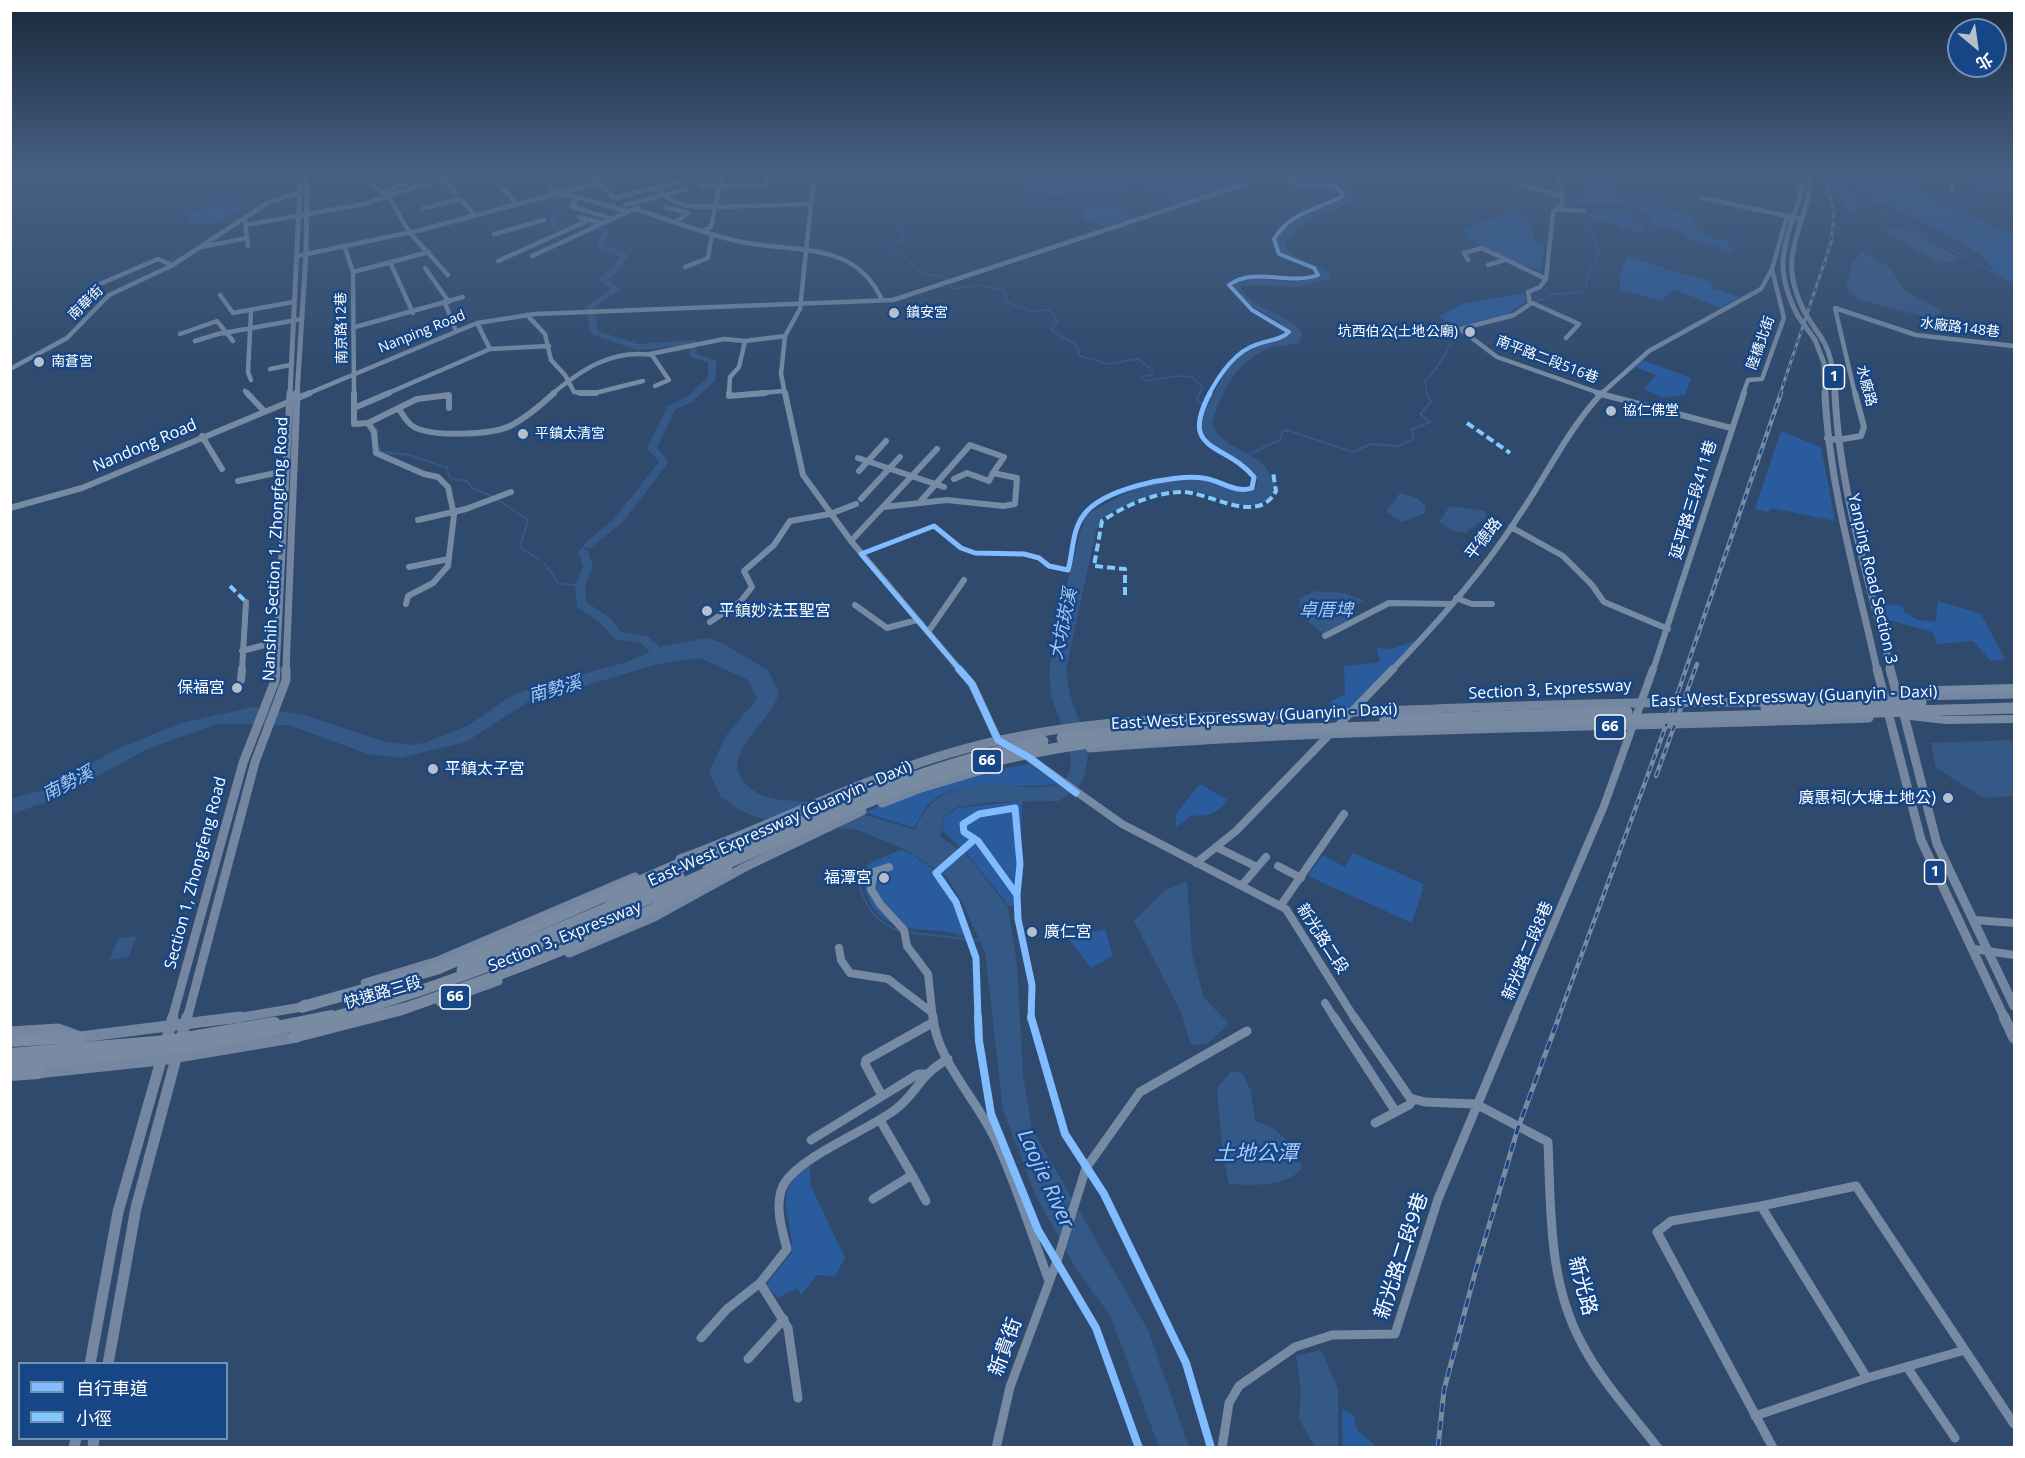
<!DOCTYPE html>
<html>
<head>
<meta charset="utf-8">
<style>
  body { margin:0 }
  #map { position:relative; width:2025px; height:1458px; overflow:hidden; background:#2f4a6d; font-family:"Open Sans","Noto Sans TC",sans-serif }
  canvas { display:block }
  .frame { position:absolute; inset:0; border:12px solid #fff; pointer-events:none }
  .legend { position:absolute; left:18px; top:1362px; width:210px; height:78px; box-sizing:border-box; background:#164686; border:2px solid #7390b6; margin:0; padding:8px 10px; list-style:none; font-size:18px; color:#fff }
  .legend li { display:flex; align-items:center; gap:12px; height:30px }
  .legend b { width:30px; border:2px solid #7390b6 }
  .north { position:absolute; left:1947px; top:18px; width:60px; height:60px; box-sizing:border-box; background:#164686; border:2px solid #7390b6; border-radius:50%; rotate:151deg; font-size:16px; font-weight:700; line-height:24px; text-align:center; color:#fff }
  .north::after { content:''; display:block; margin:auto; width:21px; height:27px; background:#b6c0cc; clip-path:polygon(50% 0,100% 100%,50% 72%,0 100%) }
</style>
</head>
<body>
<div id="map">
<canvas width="2025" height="1458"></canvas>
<div class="frame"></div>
<ul class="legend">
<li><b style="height:8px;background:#80bcff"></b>自行車道</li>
<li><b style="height:8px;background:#80caff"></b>小徑</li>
</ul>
<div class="north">北</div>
</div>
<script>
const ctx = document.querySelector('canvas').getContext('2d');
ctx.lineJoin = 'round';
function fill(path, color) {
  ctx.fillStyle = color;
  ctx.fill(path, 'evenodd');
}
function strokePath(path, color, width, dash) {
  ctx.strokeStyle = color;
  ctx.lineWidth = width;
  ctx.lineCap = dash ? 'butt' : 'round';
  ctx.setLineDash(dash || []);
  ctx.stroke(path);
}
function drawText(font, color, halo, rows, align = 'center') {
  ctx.font = font + ' "Open Sans","Noto Sans TC",sans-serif';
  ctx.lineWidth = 5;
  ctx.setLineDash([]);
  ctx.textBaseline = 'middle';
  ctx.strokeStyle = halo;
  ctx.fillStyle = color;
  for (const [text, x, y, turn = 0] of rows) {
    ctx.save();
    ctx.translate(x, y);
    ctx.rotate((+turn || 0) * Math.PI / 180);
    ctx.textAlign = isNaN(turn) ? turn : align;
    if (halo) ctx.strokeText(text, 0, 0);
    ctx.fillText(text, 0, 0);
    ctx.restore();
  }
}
fill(new Path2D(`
  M1051,175H1062L1076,189L1187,175L1275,176L1247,181L1173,205L1141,183L1112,192L1023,199L1028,190L1026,184L1029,179Z
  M1829,175H1834L1867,207L1848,212Z
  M1844,175H1919V186L1944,204L1970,196L1980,187L1963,175H2014V194L1997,188L1949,206L2014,235V284L1993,270L1984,257L1963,243L1888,204H1876Z
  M234,199L236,201L233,203L241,208C231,220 205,227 190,223L189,217L183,216Z
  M1117,202L1121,212L1130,218L1105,227L1081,219L1084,216L1080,206Z
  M1648,205L1695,216L1694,225L1708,237L1720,241L1744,237L1727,243L1733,253L1722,252L1717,243L1714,247L1686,237L1687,234L1653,225L1650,216L1639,207Z
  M1623,210L1645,230L1637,233L1631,231L1634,224L1633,223L1626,229L1620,228V224L1590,221L1592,216Z
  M1511,212L1528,216L1535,242L1545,244L1542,270L1508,261L1465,237V228Z
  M1627,256L1691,277L1693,275L1711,282L1712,288L1739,297L1720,308L1674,289L1661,301L1620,289V272Z
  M1524,293L1526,302L1501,317L1458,326L1438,317L1462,304Z
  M1642,360L1691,378L1685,395L1663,398L1644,389L1656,375L1635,367Z
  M1781,431L1821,447L1835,521L1771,508L1768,512L1755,509Z
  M1938,601L1981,614L2005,659L1991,661L1973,641L1937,644L1933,632L1888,620L1884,604L1903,606L1904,612L1918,620L1936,622Z
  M1415,641L1352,708L1330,711L1331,701L1345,695L1344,666L1380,662L1377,648L1392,649Z
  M1029,764L1058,783C1017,793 962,771 928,805C922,811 918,821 914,828L864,812C918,792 972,774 1029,764Z
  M1200,784L1228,800C1216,813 1210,818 1192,815L1176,828V814Z
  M1022,801L1020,905L1009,906L967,854L942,830L945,816L958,808Z
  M900,850L908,852L946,878L972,936C961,937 951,931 940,931C895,928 870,926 862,874L870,863Z
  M1353,853L1424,884L1412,923L1308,876L1322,855L1345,867Z
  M1105,929L1113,956L1091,968L1068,938Z
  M809,1165L811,1180L809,1182L845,1258L835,1276L817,1275L801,1295L797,1288L778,1298L766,1285L792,1252C794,1215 769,1193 809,1165Z
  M1342,1409L1354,1416L1357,1430L1377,1447H1343Z`), '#2a5c9d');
fill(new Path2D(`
  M1281,175C1289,175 1292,179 1299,179C1320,181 1341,171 1354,195C1350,213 1301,210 1285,246L1290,254L1326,270L1330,274L1329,279L1299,287L1255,285L1240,287C1253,311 1287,311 1302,333L1300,342C1289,346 1277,345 1267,349C1238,360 1220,394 1212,423C1220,447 1246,448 1262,464C1268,469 1272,477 1276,484C1265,531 1209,487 1182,490C1155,493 1126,503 1103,517L1096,531L1066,669L1070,695L1080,723L1088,758L1083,780L1079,786L1059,801L991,802L957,807L944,816L940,837L966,854L1008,907L1017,965L1023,1075L1032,1129L1148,1330L1189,1447H1159L1110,1315L1076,1269L1035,1194L1003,1110L985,952L962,902L947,877L908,851L858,830L763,819L741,811L721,797L709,773L725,737L757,699L748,680L700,658L658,664L526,703L466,742L400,758L368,754L289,725L217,724L145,750L58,798L11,814L10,799L47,789L117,749L181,723L253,707L305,715L386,742L409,745L424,743L467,726L510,697L531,688L624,663L663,646L707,638L722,643L768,670L779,693C771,718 746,734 738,759C733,775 750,791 764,796C776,801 792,800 805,802C843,809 879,818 915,830C947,749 1044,809 1067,777C1081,756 1054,714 1051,693C1046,652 1060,612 1070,572C1076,553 1079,533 1086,515C1116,497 1154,476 1190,479C1198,480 1206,480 1214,482C1229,486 1247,503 1258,483C1249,452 1199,455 1202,417L1228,365L1255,346L1291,335C1287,320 1244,309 1232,286C1249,266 1296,293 1320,274L1319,271L1282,255L1276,239L1297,215L1339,202L1344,198L1341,188C1321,175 1298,192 1281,175Z
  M1592,177L1607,178L1623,203L1561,207L1582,197L1581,189Z
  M1902,226L1961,259L1941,264L1884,231Z
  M1862,252L1890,267L1904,290L1942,311L1932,319L1858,299L1846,287L1853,261Z
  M1400,493L1417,498L1426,507L1425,513L1402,522L1386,512Z
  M1450,506L1485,511L1487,517L1465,533L1454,531L1439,522Z
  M1316,591L1345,593L1364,600L1350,607L1347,614L1352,619L1324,634C1312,626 1296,613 1300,598Z
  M2011,740L2014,742V796L1984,798L1936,768L1931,743Z
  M1187,881L1192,954L1204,998L1229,1024L1207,1044L1191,1045L1181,1012L1134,921L1165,890Z
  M136,936L129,957L109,960L118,939Z
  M1231,1071L1243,1074L1251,1091L1255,1121C1285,1130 1287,1143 1303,1167C1287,1188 1253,1185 1229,1184L1223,1158L1217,1089Z
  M1321,1350L1338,1389V1447H1315L1299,1419L1301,1390L1296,1356Z`), '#355987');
strokePath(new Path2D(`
  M923,175L917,187V195L893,211V219L904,239L889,247L890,250L907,259L922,273L945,278L953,289L978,285L1003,290L1007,302L1030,311L1050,310L1057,321L1051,330L1076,345L1080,356L1109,364L1138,359L1154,371L1152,375L1141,376L1146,381L1178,376L1192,377L1203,388L1199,394
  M1837,175L1870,206L2014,283
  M1534,303L1553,294L1579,293L1586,288L1587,276L1600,253C1593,243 1596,234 1587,222L1588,215L1627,208L1609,175
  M1497,322L1512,318
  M1427,394L1425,381C1442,367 1446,344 1462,330`), '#355987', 1.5);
strokePath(new Path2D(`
  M1200,393L1196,400L1208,407
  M371,423L378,430L377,435
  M378,446L382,452L410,455L447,468L450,478L467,481L472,488L492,496
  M1245,456L1280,440L1282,432L1287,430L1353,452L1371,444L1398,446L1414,439L1411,430L1430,422L1420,414L1431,402L1427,393
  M497,499L528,520L520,547L539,560
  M545,564L559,584L580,585
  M858,882C866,907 875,922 900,931
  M906,932L983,941`), '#355987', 2);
fill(new Path2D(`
  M555,195H561L567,207L558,218V225L583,220L609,229L605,244L629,255L619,271L607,279L620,289L594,308L598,331L638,344L696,340L697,354L716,361V380L693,401L675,410L657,448L669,462L667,464L622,523L589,549L585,547L584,545L585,543L614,519L659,462L647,448L668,406L687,397L708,377V362L690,357L689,345L637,350L591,334L586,307L611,289L598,279L613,267L620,256L598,247L597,245L602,232L582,224L559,230L551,228L550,218L559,207L554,197Z
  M583,547L588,551L593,567L585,585L586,602L609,617L621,632L647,636L668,654L670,657L668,660H660L640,643L614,639L601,623L577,607L575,585L583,567L578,551Z`), '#355987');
strokePath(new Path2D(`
  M359,175L389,197L409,232L448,275
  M490,175L516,203
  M538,175L556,194L582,198L629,212
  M593,175L614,198L692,179
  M1556,175L1562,186V203L1553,212L1546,279L1540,287L1528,292L1530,304L1514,315L1460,329L1497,357L1602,394
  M1939,175L1955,181L1951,187L1952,192
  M691,177L704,186H765L768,175
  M442,178L456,194
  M369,182L389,175
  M1518,184L1562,196
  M656,188C675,207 690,208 716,206
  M383,192L428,175
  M578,198L571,206L612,219
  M1702,198L1801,219
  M625,205L686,189
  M665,207L688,213L675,222
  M716,207L810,204
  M424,208L461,199L474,214
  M635,209C669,220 702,233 737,241C792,254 854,238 882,300
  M1555,209L1584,211
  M579,217L602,223
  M245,221L248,246
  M245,225L364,204L452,175
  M702,231L711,227L722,175
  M494,234L544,220
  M201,247L247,238
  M345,248L353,272L354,394
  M297,256L421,230L626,175
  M532,256L638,207
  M1468,260L1464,253L1482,248L1546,279
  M498,261L585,222
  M390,262L413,313
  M1488,265L1504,260
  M685,267L708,258L712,234
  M425,268L449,302
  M353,272L429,252
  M100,284L158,259L172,265
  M220,295L233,313L293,302
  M1530,302L1579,324L1566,338
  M445,303L456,331
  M251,311L248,372L251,380
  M527,315L545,334L551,360L565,375L574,392L591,394L643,381
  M477,323L490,349L549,346
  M355,327L463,297
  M180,334L217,321L233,341
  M195,341L218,334L302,319
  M650,354L724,339L745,341L785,336
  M10,369L67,338L109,295L171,266L269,202L305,191
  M270,369L290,365
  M245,391L248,394
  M307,394L477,323L535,314L893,300L1251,182L1306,175
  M386,394L490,349
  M552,394C581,370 612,349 652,355L669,380L655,386
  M729,394L730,377L739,367L745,341
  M749,394L784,391
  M785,394L781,374L785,336L800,309L814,175
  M1601,394L1649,351L1761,289L1772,269L1786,220L1793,217
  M1743,394L1748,380L1762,379L1784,318L1772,269
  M1855,394L1835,308L1916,335L2014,346`), '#768aa3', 4.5);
strokePath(new Path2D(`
  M247,393L264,411
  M354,393V424L368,423L417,399L449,395V408
  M580,393H596
  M729,393V396L765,393
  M785,393L803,475L851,541L960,670
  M1597,393L1731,428
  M354,408L389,393
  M399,409C403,415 407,423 414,427C432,437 491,435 510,426C526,418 541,405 554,393
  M368,423L374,432L376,453L424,474L438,477L448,487L454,515L448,566L433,583L408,596L406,604
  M202,436L222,469
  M1827,438L1837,440L1861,436L1864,427L1855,393
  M858,458L944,487
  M859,471L886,441
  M238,481L285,471
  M861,499L900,457
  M919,503L970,445L1004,457L993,473
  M884,507L947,500L1003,506L1015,504L1017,478L993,473L989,481L967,473L954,479
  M10,508L82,488L310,393
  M418,520L466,509L511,492
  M1511,527L1563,556L1592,585L1604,602L1668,629
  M851,541L937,449
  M409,567L449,559
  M1456,598L1472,604H1492
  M855,605L887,628L917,620
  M710,622L741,601L752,587L744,571L774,545L790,521L830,514L856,504
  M928,632L964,580
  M1325,636L1389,603L1452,604
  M242,651L276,642
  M242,670L246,602
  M1392,670C1438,622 1484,571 1520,514C1548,473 1568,429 1602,393
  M1653,670L1744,393`), '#768aa3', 6);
strokePath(new Path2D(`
  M959,669L972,684L998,740L1002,742
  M241,680L242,669
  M1025,755L1122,824L1286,909L1355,1019
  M1216,847L1255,866
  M1196,863L1236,831L1393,669
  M1278,866L1301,878
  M889,867L874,872L871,889L880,904L904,930L907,946L928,974L933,1019
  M1242,885L1266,857
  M609,901L683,868
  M1281,905L1344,814
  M1974,920L2014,923
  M839,948L841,960L850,973L888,979L930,1011
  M1974,949L2014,955
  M1325,1003L1335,1019
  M1513,1019L1604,806L1653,669`), '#768aa3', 8);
strokePath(new Path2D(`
  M933,1017C936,1060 980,1103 997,1143C1017,1187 1032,1235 1049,1281
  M1334,1017L1396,1112
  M1354,1017L1410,1098L1425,1102L1476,1104L1548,1142C1551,1210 1548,1282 1582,1344C1602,1382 1632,1414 1658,1448
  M881,1094L865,1064L866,1060L932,1023
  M1375,1123L1409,1105L1414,1099
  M811,1140L918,1074H925
  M912,1175L926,1201
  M873,1199L912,1175L880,1120
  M1761,1206L1671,1221L1657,1232L1773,1448
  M760,1283L788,1328L798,1398
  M701,1338L727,1309L760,1283L787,1249C782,1230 774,1205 783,1186C796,1158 869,1130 896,1109C918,1092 919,1075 948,1059
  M748,1359L784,1319
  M1907,1367L1955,1438
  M1867,1378L1761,1206L1856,1186L2014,1424
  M1755,1416L1867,1378L1965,1350
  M996,1448L1010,1387L1057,1261L1086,1168L1140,1092L1247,1031
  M1222,1448L1229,1403L1239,1386L1295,1347L1332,1335L1395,1334L1438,1199L1514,1017`), '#768aa3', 9);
strokePath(new Path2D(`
  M1805,313C1785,274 1790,252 1804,212C1808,200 1812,188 1809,175
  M1798,316C1777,276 1780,254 1795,212C1799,199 1804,188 1801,175
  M1816,330C1832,350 1833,369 1835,394
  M1815,340L1824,363L1825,394
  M290,394L300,186L296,175
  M297,394L306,254L307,184L304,175`), '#7587a0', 5);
strokePath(new Path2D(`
  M1825,393C1829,486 1857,579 1877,670
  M1835,393C1839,487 1868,578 1891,670
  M276,670L290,393
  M286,670L297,393`), '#7587a0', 7);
strokePath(new Path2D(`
  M1877,669L1921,840L2005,1019
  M1890,669L1898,699
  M1916,696L2014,694
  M1790,701L1903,696
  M1903,711L1937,844L2014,1006
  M1090,748C1349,727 1609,728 1869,718
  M882,803L918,789L995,766
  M680,859C787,820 888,764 1001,740C1108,716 1221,717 1330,713C1478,707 1626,701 1774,702
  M569,953L654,917L745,867L862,811
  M365,983L438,961L635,877
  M440,1002L498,981
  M172,1019L243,763L275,681L276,669
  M187,1019L255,762L286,680V669
  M231,1019L302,1007L305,1004`), '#7587a0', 9);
strokePath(new Path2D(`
  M2004,1017L2014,1038
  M10,1032L58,1029L80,1037L240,1017
  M165,1045L173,1017
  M37,1073L160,1060L297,1037
  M90,1364L118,1212L162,1057
  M108,1364L136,1208L187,1017
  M74,1448L76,1438
  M93,1448L94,1438`), '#7587a0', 11);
fill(new Path2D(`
  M2014,684V692L1937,694L1897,700L1892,696L1897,692L1937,686Z
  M1905,712L1945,716L2014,715V723L1945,724L1901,719L1900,716L1901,713Z
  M440,962L444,964L446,968L444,972L440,974L302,1013L298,1011L296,1007L298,1003L302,1001Z
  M403,1003L407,1005L409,1009L407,1013L403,1015L294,1043L289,1041L288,1037L289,1033L294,1031Z
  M80,1031L85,1033L86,1037L85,1041L80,1043L10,1047V1035Z
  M39,1067L44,1069L46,1073L44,1077L39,1079L10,1081V1069Z`), '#788ba3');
const railFar2 = new Path2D(`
  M1780,394L1831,243L1834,214L1824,175`);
const railFar1 = new Path2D(`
  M1656,776L1697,664
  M1558,1019L1675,701L1781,393`);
const rail = new Path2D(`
  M1438,1448L1444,1390L1475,1273L1518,1128L1559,1017`);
strokePath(railFar2, '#788ba3', 3);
strokePath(railFar1, '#788ba3', 4.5);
strokePath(rail, '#788ba3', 5);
strokePath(railFar2, '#164686', 1.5, [4.5]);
strokePath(railFar1, '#164686', 2, [6]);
strokePath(rail, '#164686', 3, [9]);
strokePath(new Path2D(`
  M1805,313L1816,330
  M1798,316L1815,340`), '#7587a0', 5);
strokePath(new Path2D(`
  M1766,707L1921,703
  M1385,720L1627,712
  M1062,738L1134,730L1211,726
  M707,864C817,814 924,765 1043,741
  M440,968L679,864L717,853
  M462,970L679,877
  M403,1009C513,971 627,929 727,869
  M325,1019C530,966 708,865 903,788C1001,753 1099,738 1202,732L2014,708`), '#788ba3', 11);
strokePath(new Path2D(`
  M10,1055L168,1042L274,1024
  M10,1065L192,1045L331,1017`), '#788ba3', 14);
strokePath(new Path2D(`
  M1467,423L1510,453
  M230,586L246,602
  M1125,595V569L1094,566L1102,521C1125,506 1152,493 1181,492C1209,491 1257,527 1276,491L1273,472`), '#80caff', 4, [8, 4]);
strokePath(new Path2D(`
  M1209,394C1220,374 1235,351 1258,344C1269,340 1281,340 1289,332L1252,310L1229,285C1254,266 1289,286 1318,275L1314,268L1279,254L1274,239C1291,212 1315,210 1342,197V193L1334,185H1298L1282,178`), '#80bcff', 4);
strokePath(new Path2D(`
  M960,670L861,554L934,526L961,548L975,553L1024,554L1039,558L1049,566L1068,570C1073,553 1072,531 1083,516C1101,489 1173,474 1203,478C1221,480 1234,494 1252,488L1254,477C1225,442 1178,453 1210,393`), '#80bcff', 5);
strokePath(new Path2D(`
  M959,669L972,684L998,740L1030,758L1076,793
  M1015,808L1020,864L1017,895L978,841L964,832L963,824L979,814Z
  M975,839L936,873L956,902L976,958L978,1019
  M1017,895L1018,919L1032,985L1031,1019`), '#80bcff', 7);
strokePath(new Path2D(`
  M978,1017L979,1041L991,1114L1038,1230L1096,1328L1139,1448
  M1031,1017L1065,1134L1104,1194L1186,1363L1211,1448`), '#80bcff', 8);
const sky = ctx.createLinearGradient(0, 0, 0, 379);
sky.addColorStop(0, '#1a293c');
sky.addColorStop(0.46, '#476084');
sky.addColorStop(1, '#47608400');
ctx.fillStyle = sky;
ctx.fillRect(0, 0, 2025, 379);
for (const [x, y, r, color] of [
  [894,313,6,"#b6c0cc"],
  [1470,332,6,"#b6c0cc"],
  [39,362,6,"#b6c0cc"],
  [1611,411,6,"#b6c0cc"],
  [523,434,6,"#b6c0cc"],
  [707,611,6,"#b6c0cc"],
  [237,688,6,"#b6c0cc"],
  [433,769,6,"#b6c0cc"],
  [1948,798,6,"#b6c0cc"],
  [884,878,6,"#b6c0cc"],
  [1032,932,6,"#b6c0cc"]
]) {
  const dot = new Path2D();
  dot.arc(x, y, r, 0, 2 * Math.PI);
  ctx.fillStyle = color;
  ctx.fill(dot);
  strokePath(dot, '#164686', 2);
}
drawText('14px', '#fff', '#164686', [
  ["南華街",86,303,-44],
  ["南京路12巷",342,328,-91],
  ["水廠路148巷",1960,328,7],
  ["Nanping Road",422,332,-22],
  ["陸橋北街",1761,343,-70],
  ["南平路二段516巷",1547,360,21],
  ["水廠路",1866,386,75]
]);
drawText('14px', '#fff', '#164686', [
  ["鎮安宮",906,313],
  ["坑西伯公(土地公廟)",1458,332,"right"],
  ["南蒼宮",51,362],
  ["協仁佛堂",1623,411],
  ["平鎮太清宮",535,434]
], 'left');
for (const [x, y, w] of [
  [1834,377,21],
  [1610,727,30],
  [987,761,30],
  [1935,872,21],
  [455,997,30]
]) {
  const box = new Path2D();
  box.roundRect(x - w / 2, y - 12, w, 24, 4.5);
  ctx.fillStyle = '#164686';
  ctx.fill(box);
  strokePath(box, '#fff', 1.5);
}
drawText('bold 15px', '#fff', null, [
  ["1",1834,377],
  ["66",1610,727],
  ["66",987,761],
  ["1",1935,872],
  ["66",455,997]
]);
drawText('16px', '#fff', '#164686', [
  ["Nandong Road",145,446,-23],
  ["延平路三段411巷",1694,500,-73],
  ["平德路",1484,539,-52],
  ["Nanshih Section 1, Zhongfeng Road",276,549,-87],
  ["Yanping Road Section 3",1872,579,77],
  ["Section 3, Expressway",1550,690,-3],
  ["East-West Expressway (Guanyin - Daxi)",1794,697,-2],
  ["East-West Expressway (Guanyin - Daxi)",1254,717,-3],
  ["East-West Expressway (Guanyin - Daxi)",780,824,-24],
  ["Section 1, Zhongfeng Road",196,873,-75],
  ["Section 3, Expressway",565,937,-22],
  ["新光路二段",1322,939,57],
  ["新光路二段8巷",1528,951,-67],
  ["快速路三段",383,993,-16]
]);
drawText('16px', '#fff', '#164686', [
  ["平鎮妙法玉聖宮",719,611],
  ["保福宮",225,688,"right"],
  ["平鎮太子宮",445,769],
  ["廣惠祠(大塘土地公)",1936,798,"right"],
  ["福潭宮",872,878,"right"],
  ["廣仁宮",1044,932]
], 'left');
drawText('italic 18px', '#a8caf5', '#164686', [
  ["卓厝埤",1326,611],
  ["大坑崁溪",1064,624,-78],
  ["南勢溪",555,690,-16],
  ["南勢溪",68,784,-27]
]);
drawText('20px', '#fff', '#164686', [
  ["新光路二段9巷",1402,1256,-72],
  ["新光路",1582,1286,75],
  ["新貴街",1006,1347,-70]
]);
drawText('italic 21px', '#a8caf5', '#164686', [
  ["土地公潭",1256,1154],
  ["Laojie River",1045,1179,65]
]);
</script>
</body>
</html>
